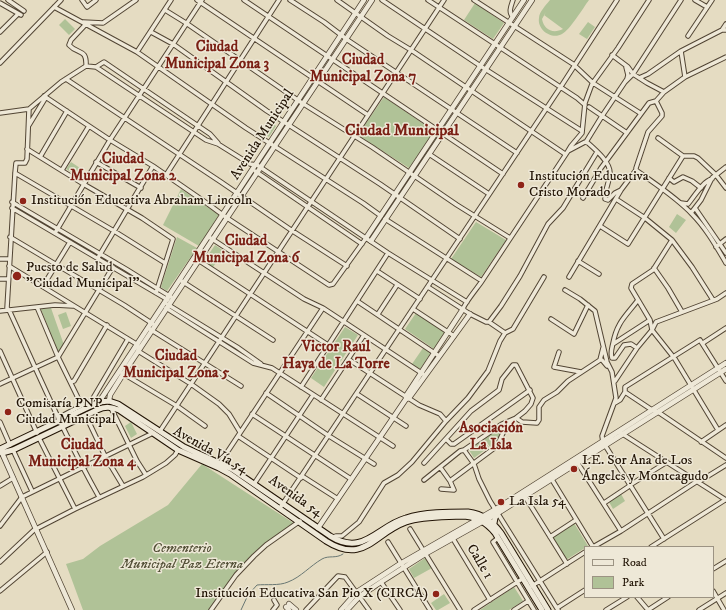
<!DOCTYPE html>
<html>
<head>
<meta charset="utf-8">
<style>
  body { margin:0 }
  #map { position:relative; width:726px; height:610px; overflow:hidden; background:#e5dcc2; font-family:"IM FELL DW Pica",serif }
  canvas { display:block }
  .legend { position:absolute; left:584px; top:546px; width:130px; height:52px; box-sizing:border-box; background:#eee8d7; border:1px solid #9c9383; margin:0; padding:5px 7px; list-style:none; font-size:12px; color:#211304 }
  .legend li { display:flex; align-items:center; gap:8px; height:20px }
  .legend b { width:20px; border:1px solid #9c9383 }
</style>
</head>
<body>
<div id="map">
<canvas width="726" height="610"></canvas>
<ul class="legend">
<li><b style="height:5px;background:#eee8d7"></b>Road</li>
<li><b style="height:11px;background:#b0c297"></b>Park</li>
</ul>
</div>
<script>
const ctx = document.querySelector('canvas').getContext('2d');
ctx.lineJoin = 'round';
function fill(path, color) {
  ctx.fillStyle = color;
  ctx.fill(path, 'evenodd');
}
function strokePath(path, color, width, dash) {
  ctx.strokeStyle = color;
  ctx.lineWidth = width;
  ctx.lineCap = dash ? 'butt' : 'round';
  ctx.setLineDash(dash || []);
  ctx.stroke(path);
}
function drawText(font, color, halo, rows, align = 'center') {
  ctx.font = font + ' "IM FELL DW Pica",serif';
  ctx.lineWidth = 3;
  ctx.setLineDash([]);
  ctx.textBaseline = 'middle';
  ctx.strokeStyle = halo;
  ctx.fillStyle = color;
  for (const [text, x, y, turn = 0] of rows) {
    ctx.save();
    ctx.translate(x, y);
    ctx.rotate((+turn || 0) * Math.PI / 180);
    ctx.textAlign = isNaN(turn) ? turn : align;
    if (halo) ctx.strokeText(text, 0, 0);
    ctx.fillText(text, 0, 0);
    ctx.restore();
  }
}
fill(new Path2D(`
  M550,0H589C583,8 570,30 562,34C552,40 537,30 539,18C539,12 546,5 550,0ZM546,12L544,15L563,29C553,34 544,30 542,19Z
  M475,3L504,23L493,39L464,20Z
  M65,19L75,29L69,35L59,25Z
  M588,22L595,27L587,39L579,34Z
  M384,97L434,131L409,168L358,135Z
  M269,120L276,126L269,137L261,132Z
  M71,162L83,170L79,177L66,169Z
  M181,189L219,215L199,246L163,225Z
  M677,214L686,220L676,233L669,227Z
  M476,222L506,240L481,277L451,259Z
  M177,237L197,248L167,291L161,287Z
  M215,245L224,251L213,267L204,261Z
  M51,308L64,345L60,352H58L41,309Z
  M66,312L71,326L63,329L58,315Z
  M416,313L445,332L434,349L405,329Z
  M345,327L358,335L324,387L311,378Z
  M423,348L431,353L420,369L412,364Z
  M131,422L137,434L131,438L125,426Z
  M503,425L505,428L496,445L491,448L484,439Z
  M483,440L489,447L474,458L469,450Z
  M202,464L295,524L263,545L235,574L209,610H83L66,564L83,559L100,546L168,505Z
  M621,494L625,501L613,509L609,502Z
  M574,523L588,546L566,560L552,537Z
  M425,558L432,568L414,578L409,569Z
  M514,587L523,601L509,610H480Z
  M444,594L450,603L438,610H436L431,603Z`), '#b0c297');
strokePath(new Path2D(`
  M241,610L248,595L257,585C266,584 279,586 288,582C301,577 310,566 322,559C329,555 336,559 343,554`), '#697773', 1);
const minor = new Path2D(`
  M8,0L24,11
  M82,0L87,7L96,0
  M197,0L368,115
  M244,0L503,174
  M290,0L324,22L349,41L517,153
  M337,0L388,36L411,50L565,154
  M382,0L485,69L582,131
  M428,0L577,98L585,105
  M474,0L573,64L593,83L640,113
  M695,0L707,7
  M0,3L21,15
  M54,7L137,52L246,128L363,203L381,216
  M165,10L186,23L302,103L372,147L457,205L510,238
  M513,17C508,12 511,6 513,0
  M83,22L103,23L136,0
  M86,24L71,40L69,45C78,55 87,48 86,66
  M722,30L726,24
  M0,32L18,14
  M151,32L173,44L267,111L380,184L460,239
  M688,36L712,0
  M681,51L685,77
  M137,52L171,0
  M612,55L628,67L633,74L647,83L664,92
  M0,63L61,0
  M96,67L104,62L210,134L218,143
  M639,78L648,74L681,51L722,30H726
  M66,79L221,182L291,230L347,266
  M625,82L633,74L681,0
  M44,96L110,140L153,166L208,204L227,218L329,285L333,284L366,238
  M589,107L627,133
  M0,113L29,109
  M29,125L46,97
  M658,138L683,156H694L698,158L716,175L726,188
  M586,142L602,116L627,79L628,75L626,67
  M27,149L85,185L142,218L173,239L156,293
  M568,151L571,146L582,133L585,103L592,84L618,48L649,0
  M429,154L489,194
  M40,157L67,111
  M96,162L141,188
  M62,170L89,126
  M636,170C655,184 676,197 692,214C706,228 716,246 726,263
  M255,171L362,244
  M15,173L114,231L165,263
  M166,175L279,0
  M669,178L674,182L683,177L692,181L701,188
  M583,198L601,168L649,103L656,101L664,92L685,77L726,57
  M616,199L645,218L672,240L692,267L713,300
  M12,202L126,269L171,297
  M681,203L688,204C694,197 703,181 712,179
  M12,208L168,300
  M695,208L726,253
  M691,213L701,200L712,178L726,167
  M385,219L482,281
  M600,226L628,244L683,156
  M55,233L110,140L202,0
  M10,237L124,305L153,324
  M209,237L304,299L323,308L423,374
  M672,240L653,270L632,284L631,288L650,320L652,330L675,359L718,430
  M716,247L726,239
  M99,256L153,166
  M195,258L328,345
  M0,259H9
  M578,261L599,274
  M9,266L138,345V351L191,384L219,404L229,414L240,432
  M654,268L668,288L682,312
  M377,271L420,299
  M569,277L621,190L636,170V168L648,132L662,116V113L656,101
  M0,279H8
  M180,280L273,340
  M43,286L70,242
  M428,287L470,314L486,322H489L505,333
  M565,290L580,299L595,311L607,362L612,372L616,398L602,436L603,442L664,539
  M357,301L439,356
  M167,304L237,347L261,364
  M37,307L58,357L82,406
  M166,308L253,363L272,368L393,446
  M413,309L454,336
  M463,309C464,304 478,287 482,281L568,151L585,142L588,143C596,150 611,163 610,174C609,183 605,189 605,199L608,200L615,193L621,190
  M0,311L55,305L73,306
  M378,314L397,285
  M551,319L574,334L588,305
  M489,322L501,306L520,276L548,224L563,208L597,152
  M148,328L241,386
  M703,343L726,328
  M613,344L650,320
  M637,348L631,344L624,345L615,358H612C610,353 612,348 613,343C617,322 626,316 638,300
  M0,351L37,433
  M559,352L554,367L581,372
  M348,359L419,405L440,414L446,421
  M600,360L603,348
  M122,373L177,406L205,426
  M615,381L637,348L652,330L656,322L717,299L726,293
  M71,382L74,381L107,325
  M0,384L58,357L113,267
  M301,387L388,253
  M625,392L652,410L658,412L726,458
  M266,393L329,436L374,464
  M357,394L406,426
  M321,400L364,335
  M615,403L620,400L625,392V387L700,340L726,381
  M111,408L137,461L146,475
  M252,414L351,479
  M86,416L105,456L123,486
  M58,418L92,400L128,339
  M516,418L522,422L537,423L539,420V407L544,400L557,392L568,381L600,360H602L607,366
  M0,422L10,445
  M160,431L444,0
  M621,433L726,500
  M238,436L301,478
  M39,438L75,509
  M446,439L451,444H454L530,390
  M701,442L726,425
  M13,450L32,491
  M464,450L474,464L479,479L490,501L558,610
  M577,462L621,531
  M220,463L323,308
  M440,467L450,481L454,490L441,489
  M302,476L338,499
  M551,478L593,547
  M424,480L460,451L464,450L502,424L516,418L525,411L531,404L533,398L516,365H513L502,379L499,390L471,411L424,463
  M450,481L497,446L503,433L511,421
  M254,484L313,395
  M0,486L13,478
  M524,495L567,564
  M99,497C65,437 38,373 9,310L7,308L15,173L16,163H25L27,159L29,109L61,82L86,66L96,67L206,140L218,144L250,164L257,165L388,253L467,302
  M604,503L628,487L630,485L667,462
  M280,508L560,88L617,0
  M0,526L22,497L153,433
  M410,529L460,610
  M333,537L336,536H342L359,522L384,483L398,475L412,462L446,421L468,398L488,371L500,341L505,333L513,329L544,277
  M452,537L490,600
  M550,537L576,520
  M498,538L493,542L534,610
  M388,542L430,610
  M593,547L621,531L696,482L700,481L726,465
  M651,547L725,500
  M0,562L34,530L75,509L143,477L166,463L175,455L178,450
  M713,569L726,561
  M381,582L400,610
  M532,586L585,552
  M0,591L47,552
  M713,591L724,610
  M637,597L648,610
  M557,608L585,590
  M211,610L236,575L254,556L266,545L300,521
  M273,610L277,605L274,600
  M306,610L338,576L345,577L369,610
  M474,610L522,579
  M514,610L528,601
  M606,610L627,597
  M648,610L668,597
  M699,610L726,593`);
const tertiary = new Path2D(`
  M366,238L524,0
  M371,241L532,0
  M406,399L409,398L470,314
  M109,401L110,395L125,371L372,0
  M99,402L364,0
  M2,453L72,610
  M318,528L406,399V396L463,309
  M289,604L296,610
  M286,607L289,610
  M341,610L357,592L400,564L501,506L726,363
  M347,610L360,596L381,582L425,554L498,513L726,369`);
const secondary = new Path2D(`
  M0,449L99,402L109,401L118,404L184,447L232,469L330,536C364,557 377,526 406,518C424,512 449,512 468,512C483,514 492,521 501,533L548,610
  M0,449L2,453L13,450L97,410C106,406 111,407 119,410L178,450L219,468L230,474L326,541C364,565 373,534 406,522C423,516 443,517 461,516C475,516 487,523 495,533L542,610
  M494,523L495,518L498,513`);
strokePath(minor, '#524534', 5.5);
strokePath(tertiary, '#524534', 6);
strokePath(secondary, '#211304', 7);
strokePath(minor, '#eee8d7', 3.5);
strokePath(tertiary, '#eee8d7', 4.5);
strokePath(secondary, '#eee8d7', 5);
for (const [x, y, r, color] of [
  [521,185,4,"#8f2418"],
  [23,201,4,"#8f2418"],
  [17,276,5,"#8f2418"],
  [8,412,4,"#8f2418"],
  [574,469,4,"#8f2418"],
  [501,502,4,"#8f2418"],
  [436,594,4,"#8f2418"]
]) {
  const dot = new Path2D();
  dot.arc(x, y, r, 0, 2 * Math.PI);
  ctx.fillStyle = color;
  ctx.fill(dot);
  strokePath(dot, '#eee8d7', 1.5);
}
drawText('14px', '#211304', '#eee8d7', [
  ["Avenida Municipal",263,135,-57],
  ["Avenida Vía 54",210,451,29],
  ["Avenida 54",295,497,35],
  ["Calle 1",479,562,59]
]);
drawText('14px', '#211304', '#eee8d7', [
  ["Institución Educativa",529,177],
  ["Cristo Morado",529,193],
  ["Institución Educativa Abraham Lincoln",31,201],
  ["Puesto de Salud",26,268],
  ["\"Ciudad Municipal\"",26,284],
  ["Comisaría PNP",16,404],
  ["Ciudad Municipal",16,420],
  ["I.E. Sor Ana de Los",582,461],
  ["Ángeles y Monteagudo",582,477],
  ["La Isla 54",509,502],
  ["Institución Educativa San Pio X (CIRCA)",428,594,"right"]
], 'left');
drawText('italic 14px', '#535037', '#eee8d7', [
  ["Cementerio",182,549],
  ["Municipal Paz Eterna",182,565]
]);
drawText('bold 15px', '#7a1f14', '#eee8d7', [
  ["Ciudad",217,48],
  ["Municipal Zona 3",217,65],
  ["Ciudad",363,61],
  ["Municipal Zona 7",363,78],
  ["Ciudad",123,160],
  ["Municipal Zona 2",123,177],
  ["Ciudad",246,242],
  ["Municipal Zona 6",246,259],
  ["Victor Raul",336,348],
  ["Haya de La Torre",336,365],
  ["Ciudad",176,357],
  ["Municipal Zona 5",176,374],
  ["Asociación",491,429],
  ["La Isla",491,446],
  ["Ciudad",82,446],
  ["Municipal Zona 4",82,463]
]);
drawText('bold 16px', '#7a1f14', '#eee8d7', [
  ["Ciudad Municipal",402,132]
]);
</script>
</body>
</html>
